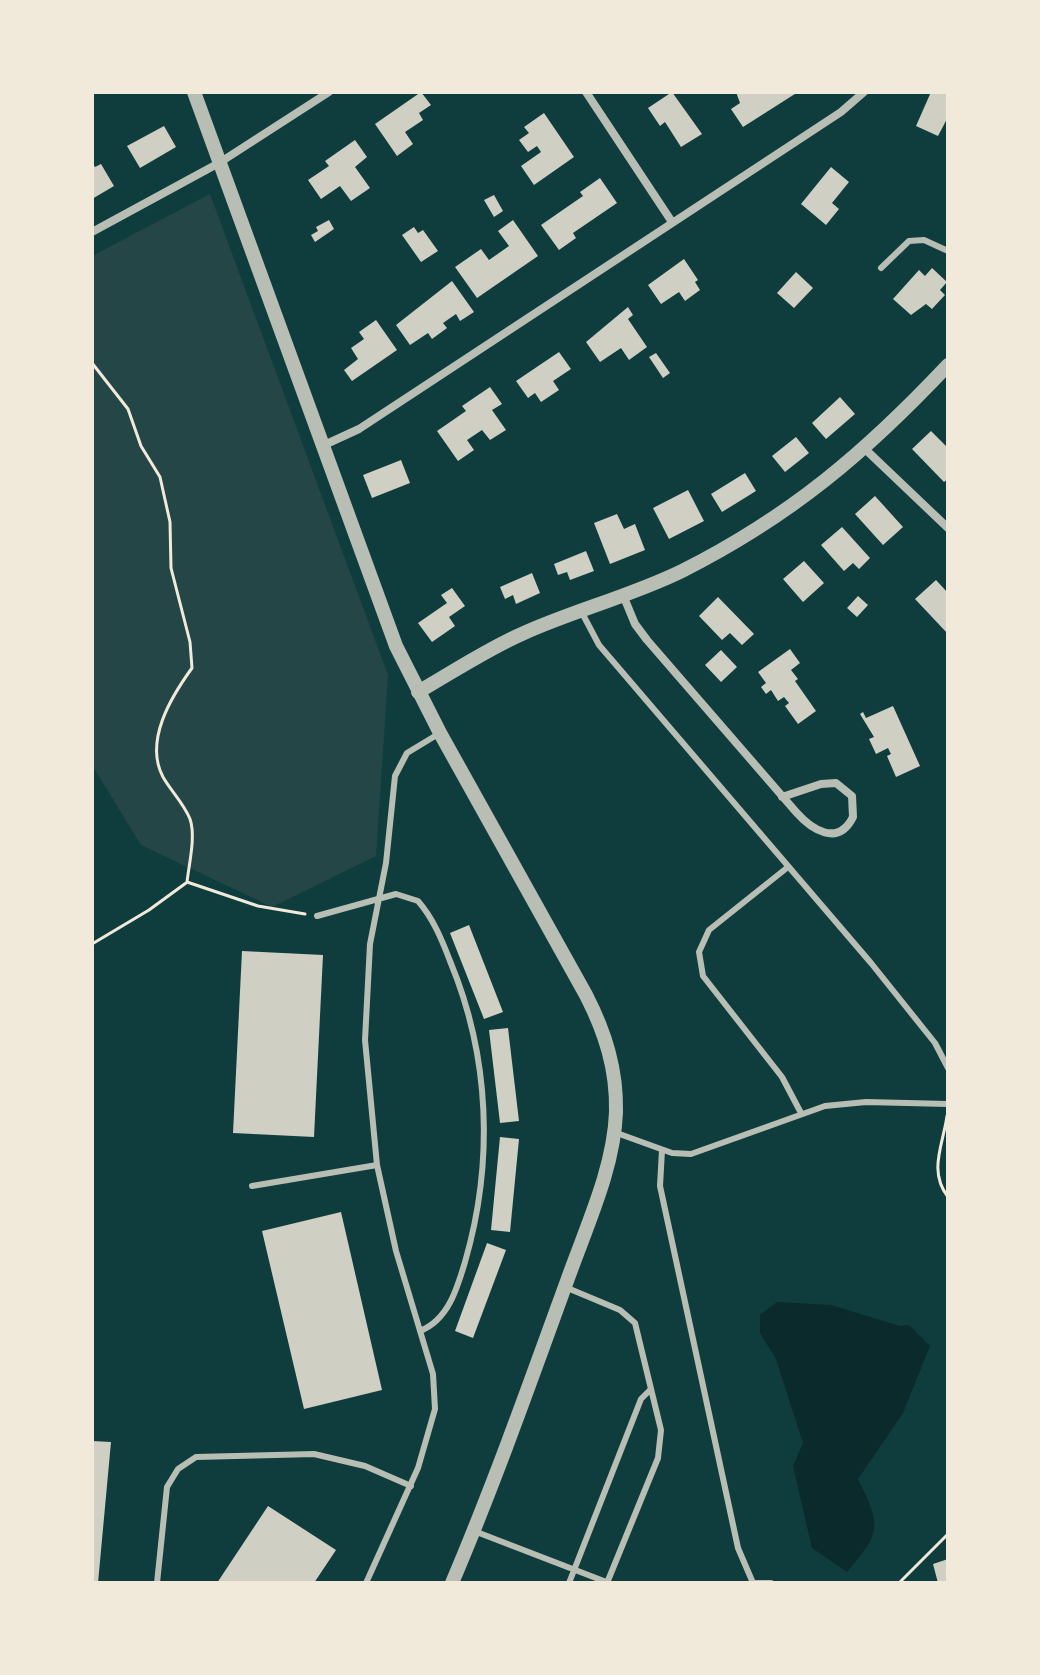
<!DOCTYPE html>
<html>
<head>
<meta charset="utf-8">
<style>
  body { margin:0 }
  #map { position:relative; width:1040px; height:1675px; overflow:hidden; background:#0f3d3e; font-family:"Source Serif 4",serif }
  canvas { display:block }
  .frame { position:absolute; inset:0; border:94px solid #f1e9da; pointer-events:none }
</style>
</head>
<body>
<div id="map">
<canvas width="1040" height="1675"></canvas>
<div class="frame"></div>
</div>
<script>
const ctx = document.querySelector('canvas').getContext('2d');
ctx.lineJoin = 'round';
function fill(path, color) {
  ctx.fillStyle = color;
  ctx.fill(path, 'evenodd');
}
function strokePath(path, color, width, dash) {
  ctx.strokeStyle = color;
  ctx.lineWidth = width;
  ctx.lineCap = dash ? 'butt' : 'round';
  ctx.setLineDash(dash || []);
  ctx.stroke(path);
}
fill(new Path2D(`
  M210,194L388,675L376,856L272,907L141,845L92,765V256Z`), '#244646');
fill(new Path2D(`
  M777,1302L831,1305L900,1326L909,1325L930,1346L903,1413L858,1479C881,1526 882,1532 847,1572L812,1548L793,1466L803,1443L776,1359L760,1333V1315Z`), '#0a2a2b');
fill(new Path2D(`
  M421,92L431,105L419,113L423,120L405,132L413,144L397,156L375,124Z
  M672,92L702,134L681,147L665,122L660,126L648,108Z
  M736,92H798L743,127L731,109L740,103Z
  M931,92H948V117L938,136L916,126Z
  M544,113L574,157L534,185L521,166L541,152L537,146L528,152L519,140L529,133L524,127Z
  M164,126L176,147L140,168L127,146Z
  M355,140L367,157L355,167L370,188L351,201L340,186L321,199L308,180L329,166L325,161Z
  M92,162L95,167L101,164L114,186L92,199Z
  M831,167L849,182L832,203L839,209L826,225L801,204Z
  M600,178L617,203L573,233L576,238L559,250L541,225L583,196L580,192Z
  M494,195L503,211L494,217L484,200Z
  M329,220L334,229L315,242L311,235L318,231L316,227Z
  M513,220L538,256L477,298L455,267L481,249L489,260L509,246L498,231Z
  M414,227L418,233L423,230L438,251L421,262L402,235Z
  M684,259L698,280L695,282L700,290L685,301L679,292L661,304L648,285Z
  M932,268L947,282L940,290L945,295L932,309L926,304L911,315L893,299L919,270L925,276Z
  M796,272L813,288L794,308L777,293Z
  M452,281L474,312L460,321L456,314L443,323L447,328L432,339L428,333L410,345L396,325Z
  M628,307L633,315L628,319L647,347L629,360L621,348L600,362L586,342Z
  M376,320L397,350L352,381L344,370L358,359L351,348L364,339L359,332Z
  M559,352L571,369L553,381L559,390L541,402L535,393L528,398L516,381Z
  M656,353L670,373L663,378L649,357Z
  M490,387L502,404L492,410L506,430L490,440L482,430L467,440L474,450L458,461L437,431L466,411L462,406Z
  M840,397L855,414L826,439L812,423Z
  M931,431L948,448V479L944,482L912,449Z
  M796,437L809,453L785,472L772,456Z
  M401,460L410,483L372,498L363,475Z
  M745,473L756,491L722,512L711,494Z
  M688,490L704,521L669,539L653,508Z
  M875,496L903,527L883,545L855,514Z
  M617,514L624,529L635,524L645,550L610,564L594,523Z
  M842,527L870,558L859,569L853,563L844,571L821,545Z
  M586,551L594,571L570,580L567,572L558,575L554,564Z
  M804,561L824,583L803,602L783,579Z
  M532,573L540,593L516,604L513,595L505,599L500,587Z
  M936,580L948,593V634L915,599Z
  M452,588L465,606L449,617L455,626L432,642L418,623L447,603L441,595Z
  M858,596L868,605L857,617L847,608Z
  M718,597L754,634L742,645L730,633L722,640L699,616Z
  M790,649L800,663L791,670L798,679L795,681L816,711L798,724L785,706L789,703L784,697L778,701L771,690L766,694L761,687L766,683L758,672Z
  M721,650L737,667L721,682L705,665Z
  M893,706L920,766L896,777L887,756L891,754L888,748L876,754L869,739L874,737L860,714L863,712L866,718Z
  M469,925L503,1012L484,1019L450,933Z
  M242,951L323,955L314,1137L233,1133Z
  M508,1028L519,1121L500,1123L489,1030Z
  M500,1137L519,1139L510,1232L491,1230Z
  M341,1212L382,1390L304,1409L262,1231Z
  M487,1243L506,1250L473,1338L455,1331Z
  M92,1441L111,1442L98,1583H92Z
  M268,1506L336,1550L314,1583H217Z
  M948,1559V1583H938L933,1564Z`), '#cfcfc3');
strokePath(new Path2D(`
  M92,363L128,409L141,446L160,477L170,522L171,568L190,642L192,668C171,697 144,741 163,777C171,791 184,804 190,819C196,836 189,864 187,882L258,906L305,914
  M92,944L149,910L186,883
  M947,1116C943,1145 928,1171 948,1197
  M899,1583L948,1534`), '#f1e9da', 3);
strokePath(new Path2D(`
  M881,268L909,241L924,240L948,251
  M581,611L599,645L871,963L935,1043L948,1068
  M788,867L709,930L699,952L703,976L782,1077L801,1113
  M317,916L396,894L418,901C433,918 442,940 450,961C490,1057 494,1162 465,1262C457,1289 448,1320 420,1331
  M614,1132L672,1153L691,1154L825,1106L866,1102L948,1104
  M662,1150L660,1186L738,1548L753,1583
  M252,1186L377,1165
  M565,1287L620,1310L635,1323L661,1430L658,1458L607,1583
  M474,1531L609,1583
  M157,1583L167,1487L178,1469L196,1457L314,1454L365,1466L411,1486
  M366,1583L418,1468L435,1409L433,1374L396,1251L377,1165L365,1040L370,944L386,863L395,776L407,753L440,733
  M569,1583L641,1399L651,1389
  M753,1583H771`), '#b8beb3', 6);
strokePath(new Path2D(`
  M586,92L672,222
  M92,232L219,163L329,92
  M322,446L359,429L841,112L864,92
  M865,449L948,528
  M623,595L635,624L647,640L796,812C812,830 838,847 853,817L852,796L836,783L821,784L782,797`), '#b8beb3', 8);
strokePath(new Path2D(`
  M194,92L396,646L440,733L586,995C605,1032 617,1069 616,1112C614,1169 586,1227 567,1281C530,1383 494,1484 452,1583
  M418,692C453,672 487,649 524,633C575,610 631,596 682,571C791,516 865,453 948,365`), '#b8beb3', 14);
</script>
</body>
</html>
